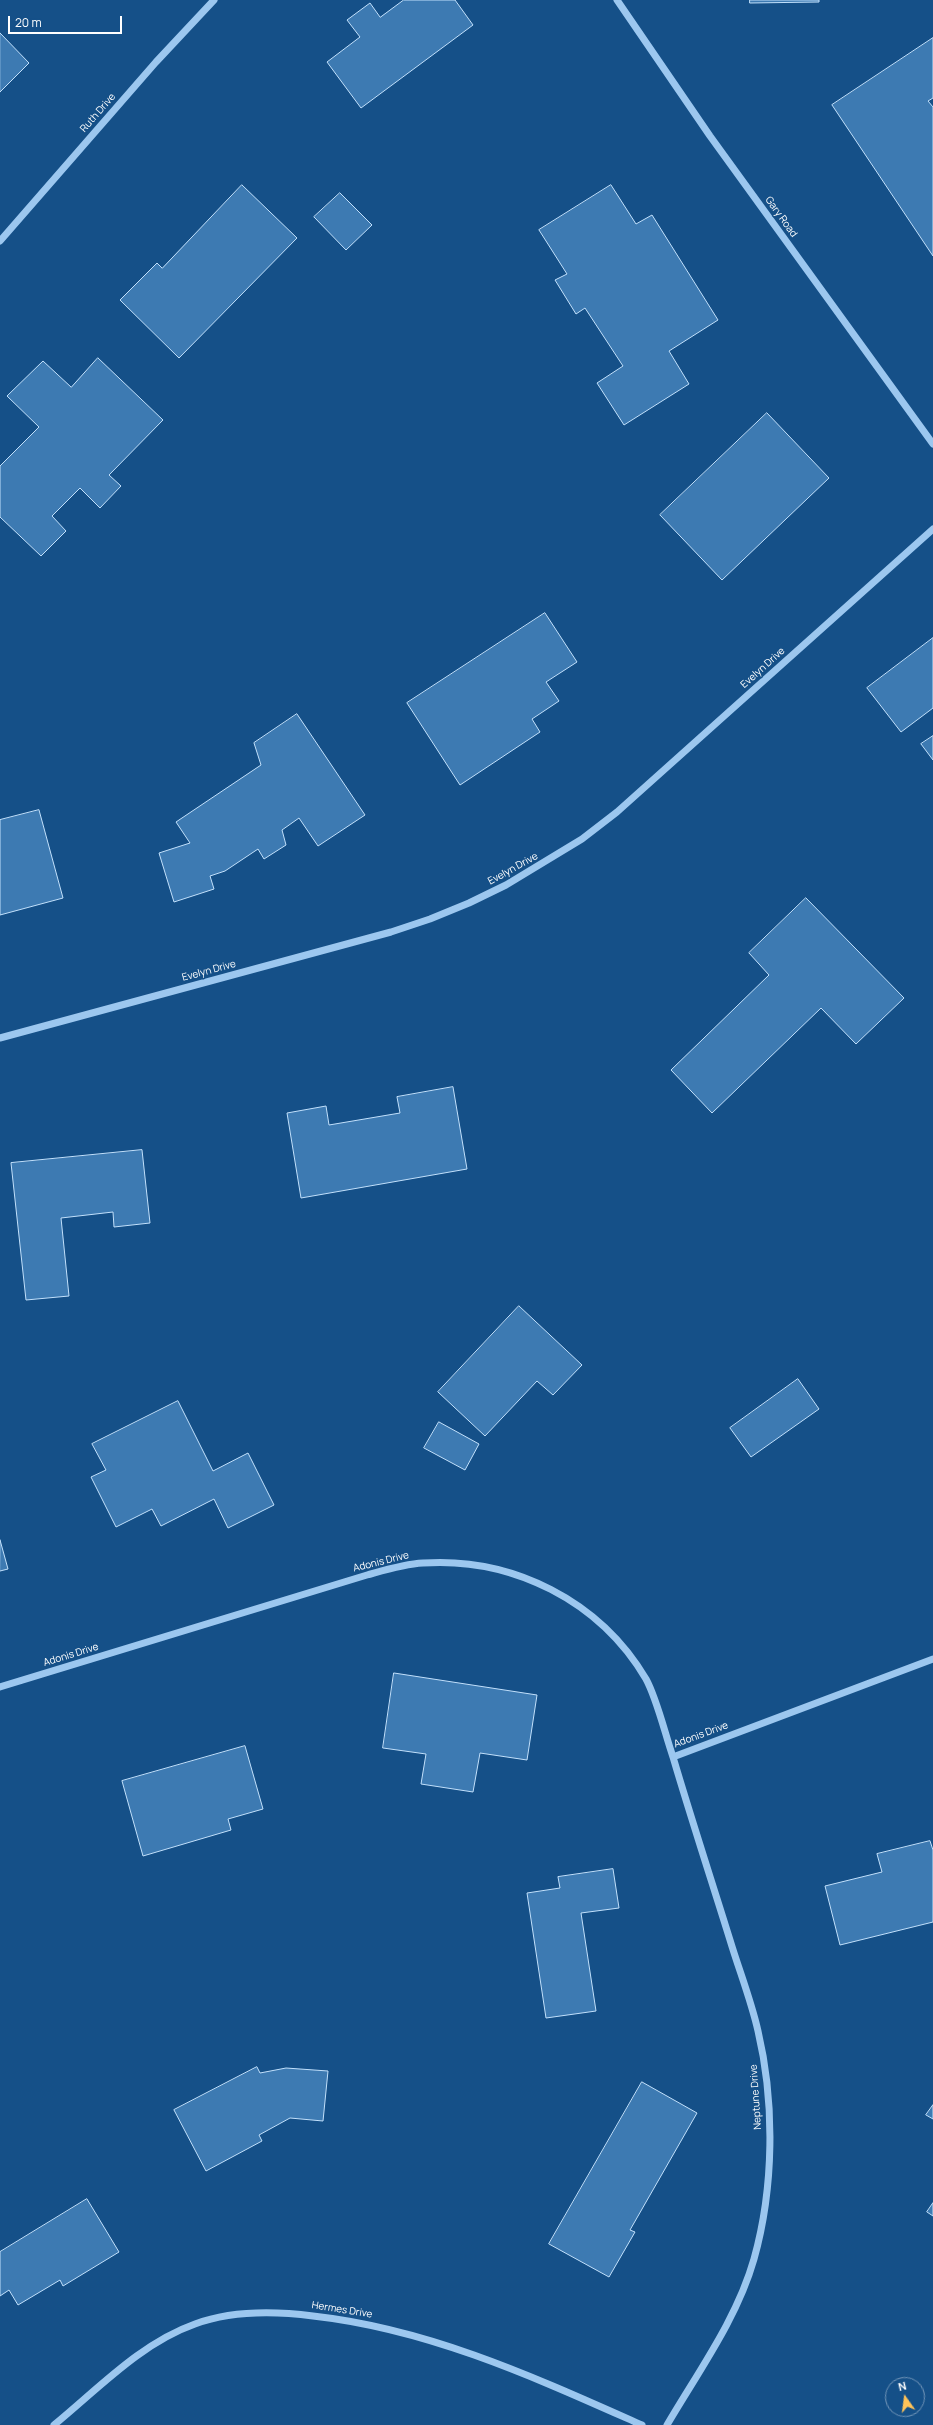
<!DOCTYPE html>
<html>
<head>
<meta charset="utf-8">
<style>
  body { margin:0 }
  #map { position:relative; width:933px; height:2425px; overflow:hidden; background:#155088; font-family:Manrope,sans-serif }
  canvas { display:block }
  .north { position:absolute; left:885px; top:2377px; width:40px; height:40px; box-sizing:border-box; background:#155088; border:1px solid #7396b8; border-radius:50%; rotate:346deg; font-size:11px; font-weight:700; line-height:16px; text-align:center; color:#fff }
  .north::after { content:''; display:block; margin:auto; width:14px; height:18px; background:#ffc359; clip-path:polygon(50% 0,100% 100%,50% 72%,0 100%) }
  .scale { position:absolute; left:8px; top:16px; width:114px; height:18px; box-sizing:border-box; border:2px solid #fff; border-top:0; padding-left:5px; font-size:12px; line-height:14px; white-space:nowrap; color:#fff; -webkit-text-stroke:3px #155088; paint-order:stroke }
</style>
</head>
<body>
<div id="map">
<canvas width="933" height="2425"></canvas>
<div class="north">N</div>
<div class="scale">20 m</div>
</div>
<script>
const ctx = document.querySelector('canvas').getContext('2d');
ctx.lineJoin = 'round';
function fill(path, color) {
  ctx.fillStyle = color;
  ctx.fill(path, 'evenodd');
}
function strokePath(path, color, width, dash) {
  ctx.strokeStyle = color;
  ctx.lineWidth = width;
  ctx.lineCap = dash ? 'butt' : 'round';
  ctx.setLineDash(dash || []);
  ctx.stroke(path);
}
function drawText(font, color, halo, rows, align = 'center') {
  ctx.font = font + ' Manrope,sans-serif';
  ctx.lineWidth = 3;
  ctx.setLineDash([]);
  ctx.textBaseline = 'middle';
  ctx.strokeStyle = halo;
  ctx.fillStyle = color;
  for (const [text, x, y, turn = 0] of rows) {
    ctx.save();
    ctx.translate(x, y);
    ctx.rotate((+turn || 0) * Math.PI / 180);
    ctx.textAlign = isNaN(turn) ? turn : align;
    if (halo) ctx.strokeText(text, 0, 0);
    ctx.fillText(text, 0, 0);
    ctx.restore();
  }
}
const building = new Path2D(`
  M404,0H455L473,25L361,108L327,62L360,37L347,20L370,3L380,17Z
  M750,0H819V2L750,3Z
  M0,33L29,63L0,92Z
  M933,38V98L928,101L933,107V256L832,105Z
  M242,185L297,238L179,358L120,300L157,263L162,268Z
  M611,185L636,224L652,215L718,320L669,351L689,384L624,425L597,383L623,366L585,308L576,314L555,280L567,274L539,230Z
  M340,193L372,225L346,250L314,217Z
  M98,358L163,420L109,475L121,486L100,508L80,488L52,516L66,531L41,556L0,517V466L39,427L7,396L43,361L71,387Z
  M767,413L829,478L722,580L660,515Z
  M545,613L577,662L546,682L559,701L532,719L540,732L460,785L407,703Z
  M933,638V708L901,732L867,688Z
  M297,714L365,815L318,846L299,818L282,830L286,845L264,859L258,849L225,871L210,876L214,889L174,902L159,853L190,843L176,822L261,765L254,743Z
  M933,736V760L921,744Z
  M39,810L63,898L0,915V820Z
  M806,898L904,998L856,1044L821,1008L712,1113L671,1070L769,975L749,953Z
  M453,1087L467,1169L301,1198L287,1113L326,1106L329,1125L400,1113L397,1097Z
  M142,1150L150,1223L114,1227L113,1212L61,1218L69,1296L26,1300L11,1163Z
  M519,1306L582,1365L553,1395L537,1381L485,1436L438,1392Z
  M798,1379L819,1409L751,1457L730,1428Z
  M178,1401L213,1471L248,1453L274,1505L228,1528L214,1499L161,1526L152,1509L116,1527L91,1477L106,1470L92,1444Z
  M439,1422L479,1444L465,1470L424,1448Z
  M0,1540L8,1569L0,1571Z
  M394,1673L537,1695L527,1760L480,1753L473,1792L421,1784L426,1754L383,1748Z
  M245,1746L263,1809L228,1819L231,1830L143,1856L122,1781Z
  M930,1841L933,1850V1922L840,1945L825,1886L882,1872L877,1854Z
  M613,1869L619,1908L581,1913L596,2011L546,2018L527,1893L560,1888L558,1877Z
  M257,2067L260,2073L286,2068L328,2071L323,2121L290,2118L259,2135L262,2141L206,2171L174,2110Z
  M642,2082L697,2113L630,2230L635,2232L609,2277L549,2244Z
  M933,2105V2119L926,2115Z
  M87,2199L119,2252L63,2286L60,2280L18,2305L9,2290L0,2296V2252Z
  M933,2203V2216L927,2212Z`);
fill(building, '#3d7ab2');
strokePath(building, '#c2e0fb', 1);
strokePath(new Path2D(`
  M617,0L710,136L933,444
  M0,241L156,62L214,0
  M0,1038L391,932L430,919L469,903L506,885L582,839L617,812L933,529
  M0,1687L367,1575C385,1570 404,1564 423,1563C513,1557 600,1601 646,1679C657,1699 665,1734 673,1757L933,1659
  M54,2425C98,2389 141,2343 195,2324C233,2310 274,2311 313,2316C430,2329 536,2378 642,2425
  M667,2425C698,2372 737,2319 754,2259C774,2188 775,2103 758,2031C751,2000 739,1970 730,1940C711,1879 691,1818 673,1757`), '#9cc7ef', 7);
drawText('10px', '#fff', '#155088', [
  ["Ruth Drive",98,113,-49],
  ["Gary Road",781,217,54],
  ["Evelyn Drive",763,668,-42],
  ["Evelyn Drive",513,869,-29],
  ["Evelyn Drive",209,971,-15],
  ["Adonis Drive",381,1562,-14],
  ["Adonis Drive",71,1655,-17],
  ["Adonis Drive",701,1735,-20],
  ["Neptune Drive",756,2097,-94],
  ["Hermes Drive",342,2310,9]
]);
</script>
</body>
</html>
